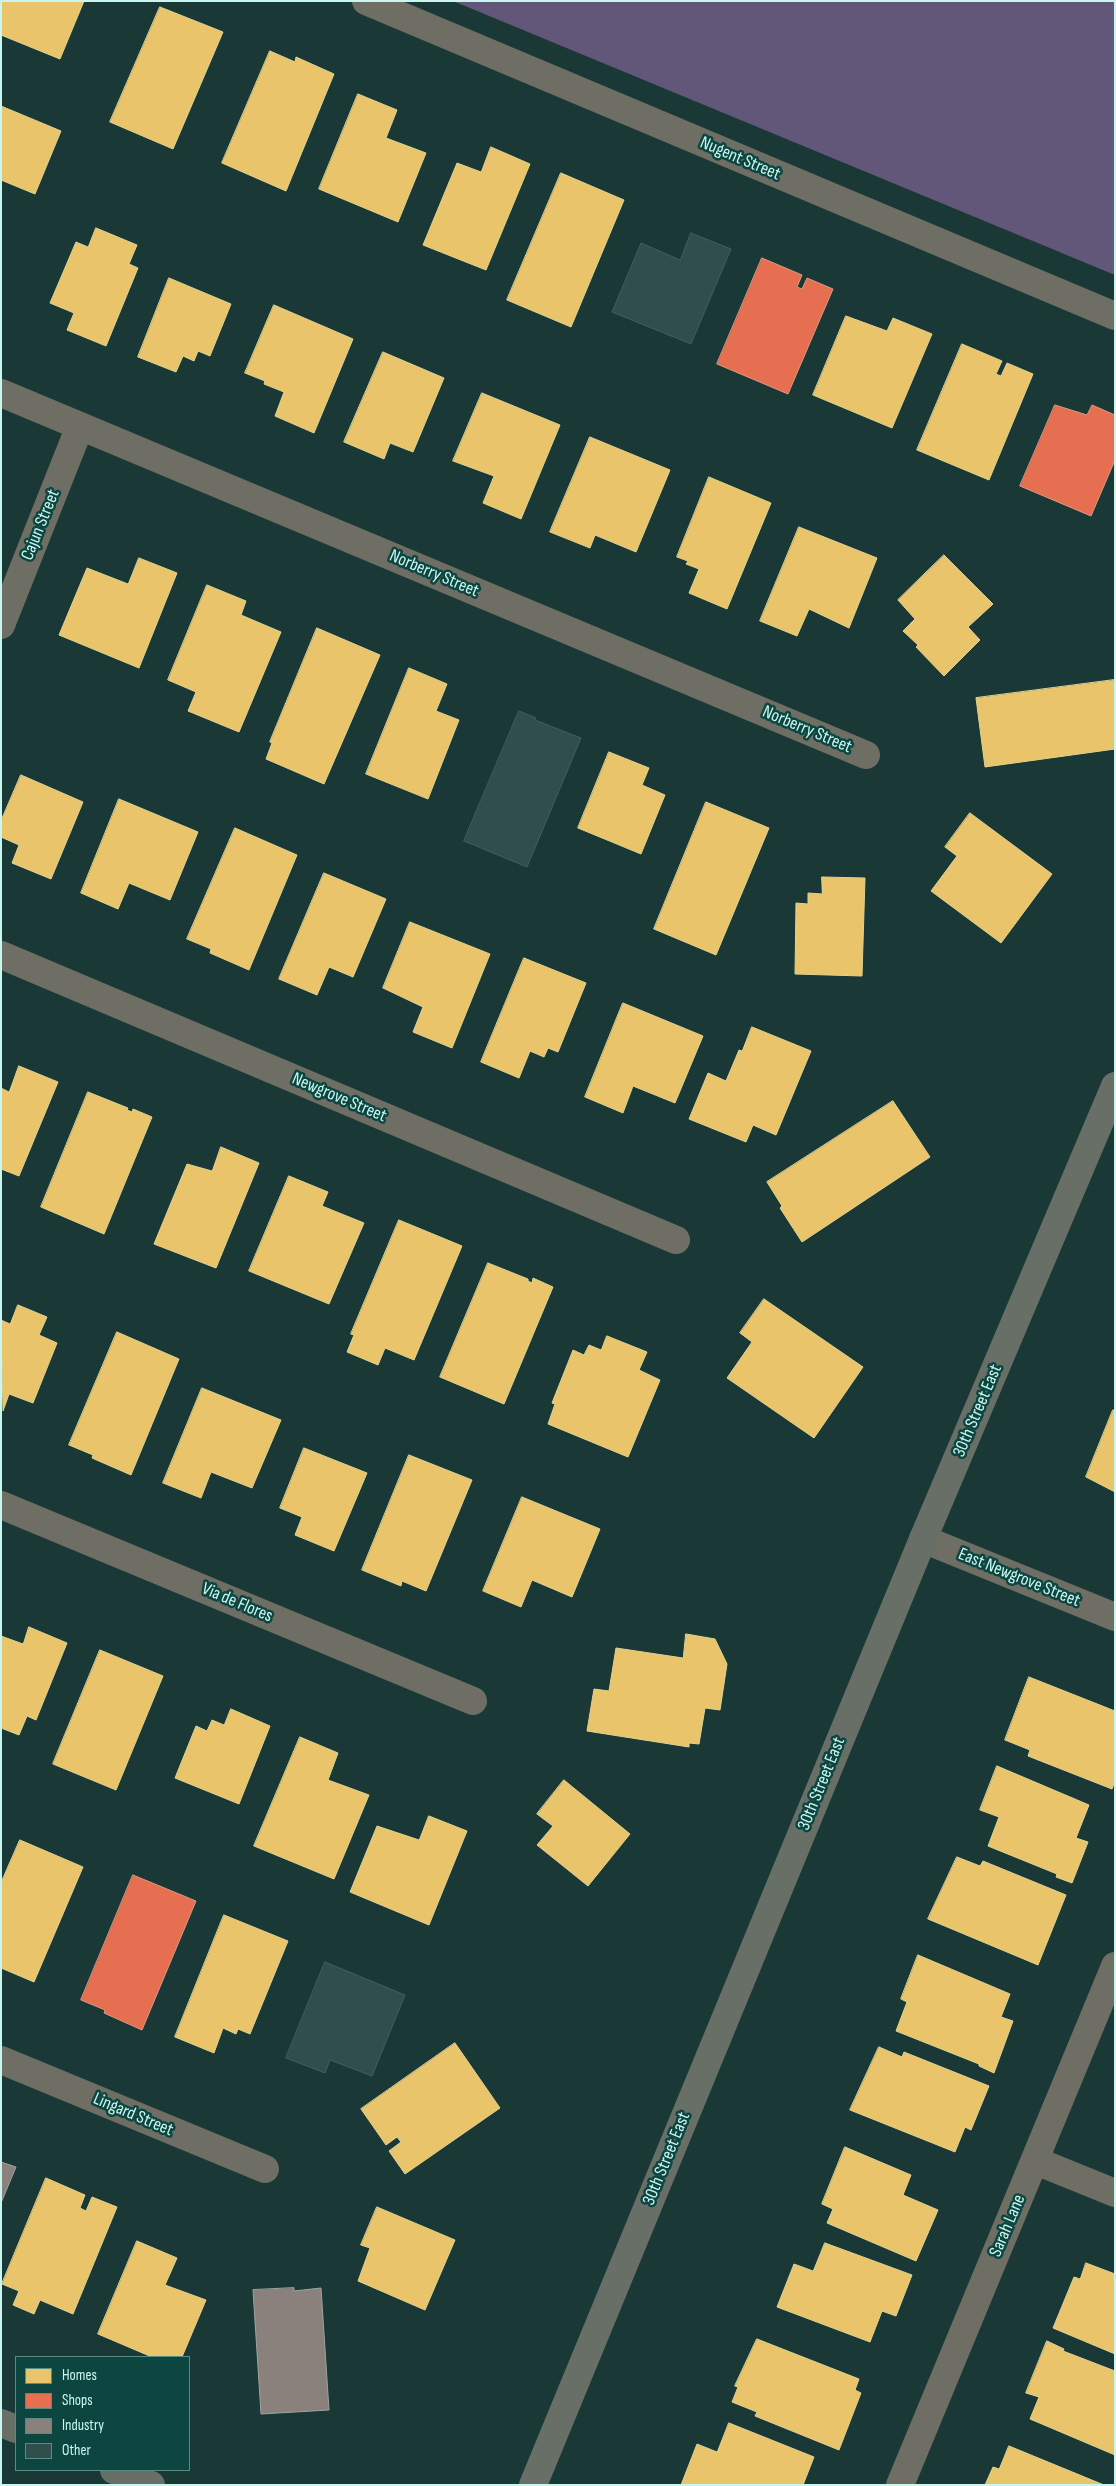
<!DOCTYPE html>
<html>
<head>
<meta charset="utf-8">
<style>
  body { margin:0 }
  #map { position:relative; width:1116px; height:2486px; overflow:hidden; background:#1a3936; font-family:"Sofia Sans Condensed",sans-serif }
  canvas { display:block }
  .frame { position:absolute; inset:0; border:2px solid #c9f7f0; pointer-events:none }
  .legend { position:absolute; left:15px; top:2356px; width:175px; height:115px; box-sizing:border-box; background:#0d4640; border:1px solid #588d86; margin:0; padding:6px 9px; list-style:none; font-size:15px; color:#c9f7f0 }
  .legend li { display:flex; align-items:center; gap:10px; height:25px }
  .legend b { width:25px; border:1px solid #588d86 }
</style>
</head>
<body>
<div id="map">
<canvas width="1116" height="2486"></canvas>
<div class="frame"></div>
<ul class="legend">
<li><b style="height:14px;background:#e9c46a"></b>Homes</li>
<li><b style="height:14px;background:#e76f51"></b>Shops</li>
<li><b style="height:14px;background:#8a817c"></b>Industry</li>
<li><b style="height:14px;background:#304f4c"></b>Other</li>
</ul>
</div>
<script>
const ctx = document.querySelector('canvas').getContext('2d');
ctx.lineJoin = 'round';
function fill(path, color) {
  ctx.fillStyle = color;
  ctx.fill(path, 'evenodd');
}
function strokePath(path, color, width, dash) {
  ctx.strokeStyle = color;
  ctx.lineWidth = width;
  ctx.lineCap = dash ? 'butt' : 'round';
  ctx.setLineDash(dash || []);
  ctx.stroke(path);
}
function drawText(font, color, halo, rows, align = 'center') {
  ctx.font = font + ' "Sofia Sans Condensed",sans-serif';
  ctx.lineWidth = 5;
  ctx.setLineDash([]);
  ctx.textBaseline = 'middle';
  ctx.strokeStyle = halo;
  ctx.fillStyle = color;
  for (const [text, x, y, turn = 0] of rows) {
    ctx.save();
    ctx.translate(x, y);
    ctx.rotate((+turn || 0) * Math.PI / 180);
    ctx.textAlign = isNaN(turn) ? turn : align;
    if (halo) ctx.strokeText(text, 0, 0);
    ctx.fillText(text, 0, 0);
    ctx.restore();
  }
}
fill(new Path2D(`
  M453,1H1115V275Z`), '#625778');
const homes = new Path2D(`
  M1,1H84L60,59L1,35Z
  M160,7L223,32L173,149L110,122Z
  M270,51L295,62L296,57L334,74L286,191L222,163Z
  M358,94L397,110L386,138L426,153L398,222L319,189Z
  M1,106L61,131L35,194L1,180Z
  M491,147L530,164L486,270L423,245L457,163L481,172Z
  M561,173L624,200L571,327L507,300Z
  M96,228L137,245L129,264L138,268L106,346L67,330L74,313L50,303L76,242L88,247Z
  M169,278L231,304L210,356L198,351L194,361L183,356L176,372L138,357Z
  M274,305L353,339L314,433L275,416L284,392L264,384L265,381L245,373Z
  M846,316L887,331L893,318L932,334L892,428L813,395Z
  M962,344L1002,361L996,374L1001,376L1007,363L1033,374L989,480L917,450Z
  M383,352L444,378L413,452L390,443L384,459L344,442Z
  M482,393L560,425L521,519L483,503L494,476L453,461Z
  M590,437L670,470L636,552L595,535L590,548L550,532Z
  M709,477L771,503L727,609L689,593L699,569L686,564L688,561L677,557Z
  M799,527L877,558L849,628L809,609L797,636L760,621Z
  M944,555L993,604L968,627L980,640L944,676L916,647L918,645L903,631L915,619L898,600Z
  M139,558L177,573L139,668L59,635L87,568L128,584Z
  M207,585L246,601L241,615L281,632L239,732L188,711L196,692L168,680Z
  M317,628L380,655L324,784L266,759L272,743L270,742Z
  M409,668L447,684L436,711L459,720L428,799L366,774Z
  M1114,680L1115,749L985,767L976,698Z
  M609,752L649,768L642,785L665,795L641,854L578,828Z
  M21,775L83,802L51,879L12,863L19,845L1,837V821Z
  M119,799L198,832L170,900L129,883L118,909L81,893Z
  M706,802L769,828L716,955L654,929Z
  M970,813L1052,874L1001,943L931,891L957,856L945,847Z
  M235,828L297,855L249,970L210,953L211,949L187,939Z
  M324,873L386,899L353,977L329,967L317,995L279,979Z
  M822,877L865,878L862,976L795,974L796,903L808,904V893L822,894Z
  M410,922L490,954L452,1048L413,1032L423,1007L383,988Z
  M524,958L586,983L558,1052L548,1048L544,1057L530,1051L519,1078L481,1062Z
  M623,1003L703,1036L675,1103L633,1086L623,1113L585,1097Z
  M752,1027L811,1051L776,1135L753,1125L746,1142L689,1119L708,1073L726,1081L739,1050L742,1051Z
  M19,1066L58,1082L19,1176L1,1169V1088L9,1092Z
  M88,1092L128,1108L127,1110L132,1112L133,1109L152,1117L104,1234L41,1207Z
  M893,1101L930,1157L802,1242L780,1208L782,1206L767,1182Z
  M221,1147L259,1163L216,1268L154,1244L187,1164L212,1171Z
  M289,1176L328,1192L322,1206L364,1223L329,1304L249,1271Z
  M399,1220L462,1246L414,1360L385,1348L378,1365L347,1352L354,1335L351,1334Z
  M488,1263L528,1279V1281L532,1283L533,1278L553,1287L504,1404L440,1377Z
  M764,1299L863,1367L814,1438L727,1378L752,1342L740,1333Z
  M18,1305L47,1317L39,1335L57,1343L33,1403L9,1394L3,1411L1,1320L10,1324Z
  M117,1332L179,1359L131,1475L92,1458L93,1455L69,1445Z
  M607,1336L647,1352L639,1370L660,1380L628,1457L548,1424L555,1404L552,1403L573,1350L584,1355L589,1345L601,1350Z
  M202,1388L281,1420L252,1488L211,1472L201,1498L163,1483Z
  M1113,1410H1115V1492L1086,1477Z
  M304,1448L367,1473L334,1551L295,1535L302,1517L280,1508Z
  M409,1455L472,1480L426,1591L402,1581L401,1586L362,1570Z
  M522,1497L600,1529L572,1597L532,1580L521,1607L483,1591Z
  M29,1627L67,1643L36,1720L27,1716L19,1735L1,1728V1636L23,1644Z
  M686,1634L715,1639L727,1664L720,1710L705,1708L699,1744L689,1743V1747L587,1731L594,1689L609,1691L616,1648L683,1658Z
  M100,1650L163,1676L116,1790L53,1764Z
  M1029,1677L1115,1711V1781L1112,1789L1028,1756L1030,1750L1005,1740Z
  M231,1709L270,1726L239,1804L175,1778L196,1726L207,1731L212,1720L224,1725Z
  M300,1737L338,1753L328,1780L369,1795L334,1879L254,1846Z
  M997,1766L1089,1805L1076,1838L1088,1842L1072,1883L1056,1877L1057,1874L988,1846L999,1817L980,1810Z
  M564,1780L630,1834L588,1886L537,1845L553,1826L537,1814Z
  M429,1816L467,1831L429,1925L350,1892L377,1826L419,1840Z
  M20,1840L83,1867L34,1982L1,1968V1883Z
  M957,1857L980,1866L983,1861L1066,1895L1038,1965L928,1919Z
  M224,1915L288,1941L250,2034L238,2029L236,2034L223,2028L214,2053L175,2037Z
  M918,1955L1010,1994L1001,2017L1013,2021L994,2073L979,2066V2064L896,2031L907,2002L901,1999Z
  M455,2043L500,2108L405,2174L389,2151L401,2142L397,2137L386,2145L361,2109Z
  M879,2047L902,2057L904,2052L989,2086L971,2130L965,2127L955,2152L850,2110Z
  M845,2147L911,2175L903,2195L938,2210L916,2261L827,2223L833,2209L822,2204Z
  M46,2178L85,2195L80,2208L86,2211L92,2197L117,2207L73,2314L40,2300L34,2314L13,2305L19,2291L2,2284Z
  M377,2207L455,2240L425,2310L358,2281L370,2248L361,2245Z
  M137,2241L177,2258L165,2285L206,2300L182,2357H152L98,2334Z
  M825,2243L912,2275L896,2316L882,2311L870,2342L777,2307L794,2264L813,2271Z
  M1086,2263L1115,2274V2354L1053,2328L1074,2277L1080,2279Z
  M757,2339L859,2379L855,2390L861,2393L839,2450L755,2416L757,2412L732,2402L738,2387L735,2386Z
  M1047,2341L1064,2349L1063,2351L1115,2371V2455L1030,2419L1039,2397L1026,2393Z
  M729,2423L814,2457L803,2485H681L697,2444L717,2452Z
  M1009,2446L1104,2485H985L993,2467L999,2469Z`);
fill(homes, '#e9c46a');
strokePath(homes, '#dfd392', 1);
const shops = new Path2D(`
  M762,258L802,275L797,287L802,289L807,278L833,289L788,394L717,364Z
  M1055,405L1087,415L1092,405L1115,415V460L1091,516L1020,486Z
  M133,1875L196,1901L142,2030L104,2013L105,2010L81,2000Z`);
fill(shops, '#e76f51');
strokePath(shops, '#de9881', 1);
const industry = new Path2D(`
  M1,2162L16,2167L1,2203Z
  M294,2288V2291L321,2288L329,2410L261,2414L253,2290Z`);
fill(industry, '#8a817c');
strokePath(industry, '#9da49f', 1);
const building = new Path2D(`
  M691,233L731,249L691,344L612,312L641,243L680,260Z
  M519,711L536,718L535,720L581,738L527,867L464,841Z
  M325,1962L405,1995L372,2076L330,2060L325,2073L286,2058Z`);
fill(building, '#304f4c');
strokePath(building, '#3e615d', 1);
strokePath(new Path2D(`
  M366,1L1115,316
  M1,393L866,755
  M1,625L80,426
  M1,955L676,1240
  M1,1505L473,1701
  M923,1539L1115,1617
  M1,2060L265,2169
  M1036,2161L1115,2193
  M900,2485L1115,1966`), '#6e6e64', 28);
strokePath(new Path2D(`
  M1,2423L16,2429
  M114,2470L151,2485
  M533,2485L923,1539L1115,1086`), '#686f66', 28);
drawText('18px', '#c9f7f0', '#0d4640', [
  ["Nugent Street",740,159,23],
  ["Cajun Street",41,525,-68],
  ["Norberry Street",434,574,23],
  ["Norberry Street",807,730,23],
  ["Newgrove Street",339,1098,23],
  ["30th Street East",978,1411,-67],
  ["East Newgrove Street",1019,1578,22],
  ["Via de Flores",237,1603,23],
  ["30th Street East",822,1784,-68],
  ["Lingard Street",133,2115,23],
  ["30th Street East",667,2159,-68],
  ["Sarah Lane",1008,2226,-67]
]);
</script>
</body>
</html>
